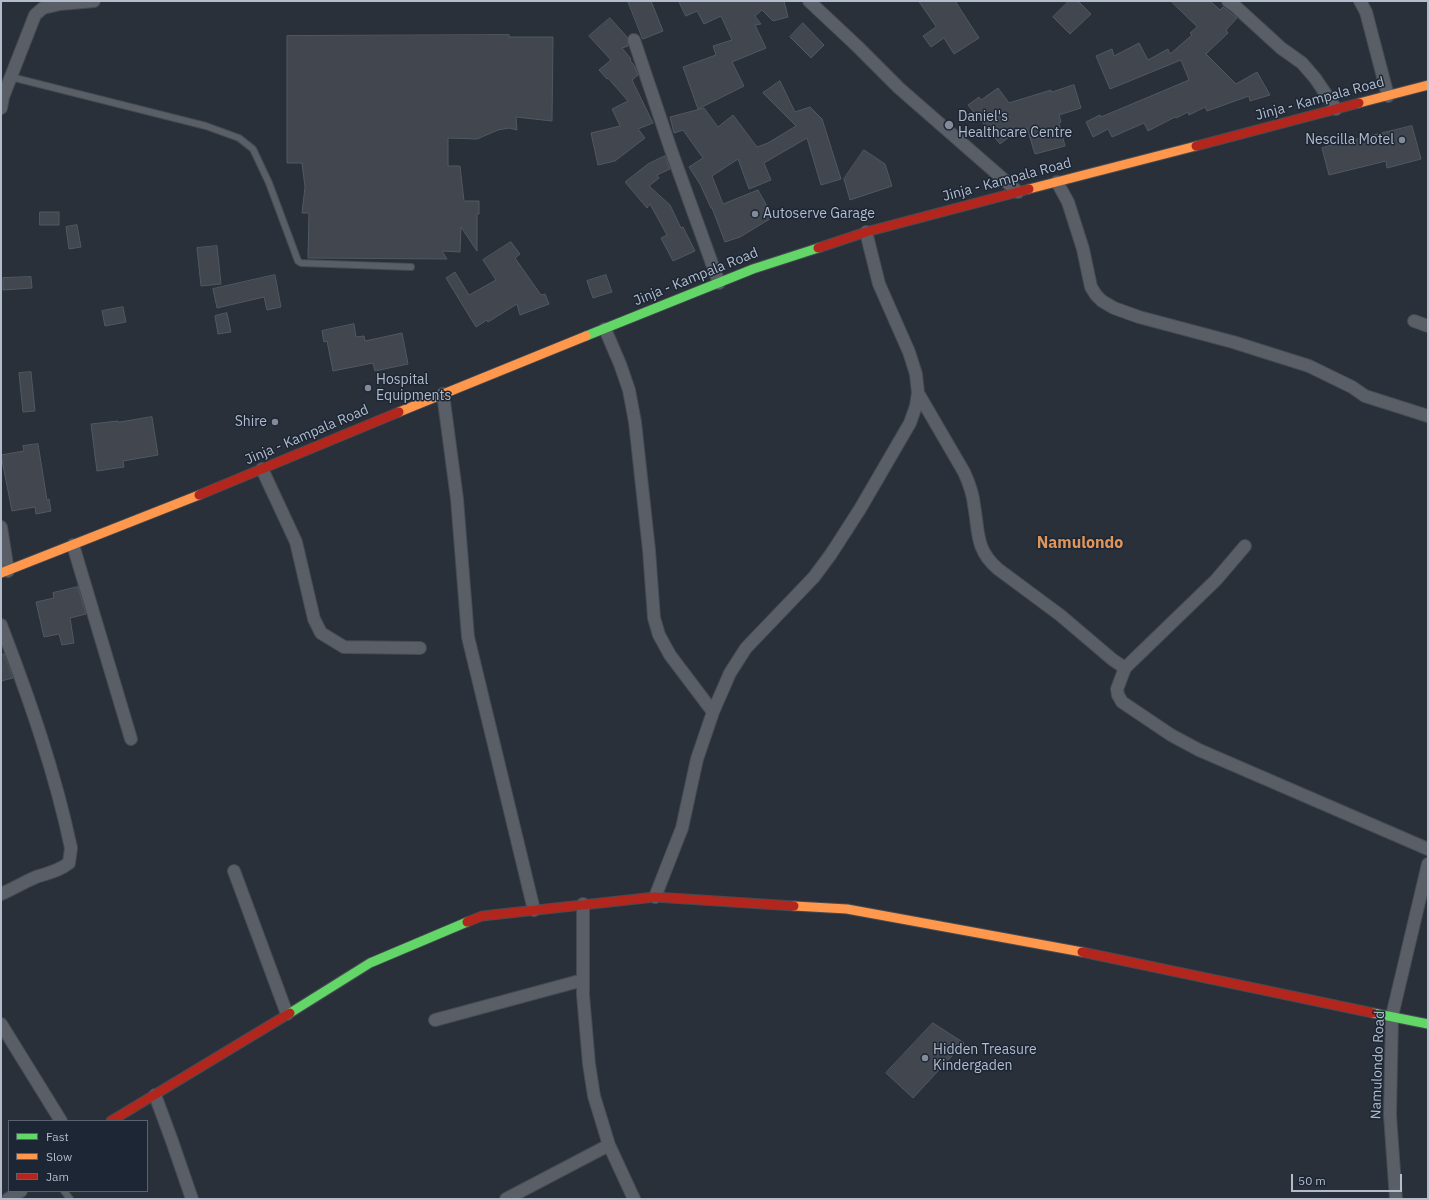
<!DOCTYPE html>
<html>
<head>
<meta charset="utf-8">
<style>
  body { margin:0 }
  #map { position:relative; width:1429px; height:1200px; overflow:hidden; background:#293039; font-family:"IBM Plex Sans",sans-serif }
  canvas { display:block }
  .frame { position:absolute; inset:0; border:2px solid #b3bccb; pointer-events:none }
  .legend { position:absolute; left:8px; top:1120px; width:140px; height:72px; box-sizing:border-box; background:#1c2635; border:1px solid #586271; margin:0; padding:5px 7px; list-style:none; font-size:12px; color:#b3bccb }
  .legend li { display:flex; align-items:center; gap:8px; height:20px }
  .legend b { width:20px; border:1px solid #586271 }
  .scale { position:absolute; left:1291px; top:1174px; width:111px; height:18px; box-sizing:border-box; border:2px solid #b3bccb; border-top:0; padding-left:5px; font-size:12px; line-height:14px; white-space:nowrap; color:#b3bccb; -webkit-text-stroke:3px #1c2635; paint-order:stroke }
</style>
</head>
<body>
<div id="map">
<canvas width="1429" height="1200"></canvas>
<div class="frame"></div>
<ul class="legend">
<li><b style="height:5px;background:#63d668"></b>Fast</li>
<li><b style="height:5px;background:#ff974d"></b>Slow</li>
<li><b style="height:5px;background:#b3261e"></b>Jam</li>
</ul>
<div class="scale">50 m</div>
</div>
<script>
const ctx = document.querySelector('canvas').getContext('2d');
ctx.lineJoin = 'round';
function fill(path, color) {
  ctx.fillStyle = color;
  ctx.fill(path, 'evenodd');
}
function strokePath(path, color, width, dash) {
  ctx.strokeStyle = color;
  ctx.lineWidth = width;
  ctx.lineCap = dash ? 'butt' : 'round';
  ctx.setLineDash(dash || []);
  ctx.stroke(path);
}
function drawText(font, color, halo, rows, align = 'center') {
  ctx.font = font + ' "IBM Plex Sans",sans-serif';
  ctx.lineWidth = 3;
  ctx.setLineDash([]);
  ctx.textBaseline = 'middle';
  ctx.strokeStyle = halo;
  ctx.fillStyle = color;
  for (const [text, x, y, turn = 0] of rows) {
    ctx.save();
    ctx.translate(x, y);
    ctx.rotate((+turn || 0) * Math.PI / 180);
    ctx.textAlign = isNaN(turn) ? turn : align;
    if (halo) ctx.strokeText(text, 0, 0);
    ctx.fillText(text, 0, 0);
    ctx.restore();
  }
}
const building = new Path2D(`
  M628,1H651L663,31L643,39Z
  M679,1H784L788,17L773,21L762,10L755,16L761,24L755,25L766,48L732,62L744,86L698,109L683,67L716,55L713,46L732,40L721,16L704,24L697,11L686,16Z
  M919,1H955L979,38L954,54L944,38L931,47L923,36L936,27Z
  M1069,1H1078L1091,14L1070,34L1053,17Z
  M1171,1H1210L1220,10L1223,7L1237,18L1226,30L1228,33L1206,54L1236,84L1257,72L1270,95L1250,101L1249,96L1207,111L1205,107L1189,115L1188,112L1176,118L1175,117L1148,131L1144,123L1112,137L1108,129L1093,137L1086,122L1100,115L1101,117L1189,80L1181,60L1110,89L1096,56L1112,49L1114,56L1139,43L1148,60L1168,49L1170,54L1192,35L1190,33L1197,27Z
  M610,18L627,37L628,46L622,48L631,59L630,60L635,67L638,75L632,80L653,123L638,129L645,138L615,161L598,165L591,133L620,126L612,109L628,101L608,78L607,79L599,70L611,60L589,36Z
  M803,23L824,45L811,58L790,37Z
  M509,35V37H553L552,121L516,117L517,130L509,128L498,130L477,139L448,138V166H460L464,201H479V214H477V251L461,227L460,252L442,251L447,259L308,258L309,213H302L305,187L302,163H287V36Z
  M780,81L795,112L810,107L822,119L841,179L821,185L807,138L764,163L771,180L749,189L738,159L712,176L723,204L758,190L773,217L740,237L725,242L712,208H711L700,184L689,167L703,158L683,130L674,133L670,117L704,108L718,127L733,115L757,147L768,143L796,126L763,93Z
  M1074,85L1081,108L1059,115L1061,122L1059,123L1065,146L1035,154L1027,128L1016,136L1014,133L1000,144L968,105L979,97L981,100L998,88L1009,103L1051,90V92Z
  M1412,126L1421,159L1387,168L1386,161L1329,175L1322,148Z
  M864,150L885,164L892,186L850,200L844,179Z
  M665,156L670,169L657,175L659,178L649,186L670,205L681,228L683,227L695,251L673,261L661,238L667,235L650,204L647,208L625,182L648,164Z
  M40,212H59V225H40Z
  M77,225L81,247L69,249L66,227Z
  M511,242L520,254L515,258L541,295L545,294L549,304L520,315L517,304L488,322L487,320L476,327L446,278L455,272L469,295L496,280L483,260Z
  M217,246L221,284L201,286L197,248Z
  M275,275L281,307L267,310L264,297L217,308L213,289Z
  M606,275L612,292L593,298L587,281Z
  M31,277L32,288L3,290V278Z
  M123,307L126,322L105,326L102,311Z
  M227,313L231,332L218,334L215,316Z
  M354,324L356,337L364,336L365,341L402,333L408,364L375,371L373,363L333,371L327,341L324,342L322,331Z
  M31,372L35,411L23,412L19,373Z
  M152,417L158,455L123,461L124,467L97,471L91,424L118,421V422Z
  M38,444L47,500L49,499L51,511L36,514L35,507L12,511L1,455L24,451L23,446Z
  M78,587L86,614L70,618L74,643L62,645L59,634L44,637L36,602L54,598L53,593Z
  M1,654H4L13,678L1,681Z
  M933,1023L964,1043L913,1098L886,1073Z`);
fill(building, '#41464f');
strokePath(building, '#515861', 1);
const lane = new Path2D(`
  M11,77L206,126L239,138L253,149L269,183L298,261L301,263L411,267
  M64,1191L70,1199`);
const street = new Path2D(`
  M809,1L857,46L899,88L1018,192
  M1228,1L1235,6L1281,48L1302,63L1315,78L1336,109
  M1360,1L1366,12L1388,96
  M634,40L671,150L719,283
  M1,108L3,97L35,15L43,8L60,4L94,1
  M1057,182L1068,202L1083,249L1091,287L1096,295L1102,301L1114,308L1139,317L1233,342L1309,366L1352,387L1365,396L1428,416
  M1414,321L1428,326
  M605,329L620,364L629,390L635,422L649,550L654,618L659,635L670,655L713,712
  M918,393L964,472C969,483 973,493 974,505C979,532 975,549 998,569L1060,615L1113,660L1125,668
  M443,394L457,499L468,637L534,910
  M262,469L296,542L314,619L321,633L344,647L420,648
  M1,527L8,571
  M73,545L131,739
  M1245,546L1216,580L1125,668L1117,689L1118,695L1122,702L1171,735L1199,750L1428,849
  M1,625C29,698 55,772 71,848L69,863C59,871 48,873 36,877C24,882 13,889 1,894
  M234,871L287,1014
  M655,897L682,828L697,759L713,712L730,673L746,648L814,577L831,554L860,509L910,423L916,406L918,393L916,374L909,352L879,284L866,232
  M583,904V995L589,1064L594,1096L609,1145L634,1199
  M435,1020L583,980
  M1,1024L61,1121
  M155,1095L172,1141L192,1199
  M8,1199L21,1191
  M506,1199L609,1145
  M1396,1199L1390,1115L1392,1016L1428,864`);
const fast = new Path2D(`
  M586,336L753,269L818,248
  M290,1013L370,963L467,922
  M1373,1013L1428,1024`);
const slow = new Path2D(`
  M1359,103L1428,85
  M1029,189L1196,146
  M399,412L586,336
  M1,573L199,495
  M794,906L847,909L1082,952`);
const jam = new Path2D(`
  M1196,146L1359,103
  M818,248L866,232L1029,189
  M199,495L399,412
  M467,922L482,916L655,897L794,906
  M1082,952L1373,1013
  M111,1121L290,1013`);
strokePath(lane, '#464b52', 8);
strokePath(street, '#464b52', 14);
strokePath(fast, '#464b52', 11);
strokePath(slow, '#464b52', 11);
strokePath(jam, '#464b52', 11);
strokePath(lane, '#5a5f67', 6);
strokePath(street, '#5a5f67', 12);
strokePath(fast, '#63d668', 9);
strokePath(slow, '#ff974d', 9);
strokePath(jam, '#b3261e', 9);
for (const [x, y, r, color] of [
  [949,125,5,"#838b98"],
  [1402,140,4,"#838b98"],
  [755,214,4,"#838b98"],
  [368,388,4,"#838b98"],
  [275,422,4,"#838b98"],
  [925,1058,4,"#838b98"]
]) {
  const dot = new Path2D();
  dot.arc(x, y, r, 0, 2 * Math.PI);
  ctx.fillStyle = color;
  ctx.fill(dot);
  strokePath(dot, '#1c2635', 1.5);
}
drawText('14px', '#b3bccb', '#1c2635', [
  ["Jinja - Kampala Road",1320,99,-15],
  ["Jinja - Kampala Road",1007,180,-15],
  ["Jinja - Kampala Road",696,277,-22],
  ["Jinja - Kampala Road",307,435,-23],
  ["Namulondo Road",1378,1065,-88]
]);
drawText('14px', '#b3bccb', '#1c2635', [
  ["Daniel's",958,117],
  ["Healthcare Centre",958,133],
  ["Nescilla Motel",1394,140,"right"],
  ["Autoserve Garage",763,214],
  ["Hospital",376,380],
  ["Equipments",376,396],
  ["Shire",267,422,"right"],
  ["Hidden Treasure",933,1050],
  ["Kindergaden",933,1066]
], 'left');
drawText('bold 16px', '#de955b', '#1c2635', [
  ["Namulondo",1080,543]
]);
</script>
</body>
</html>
